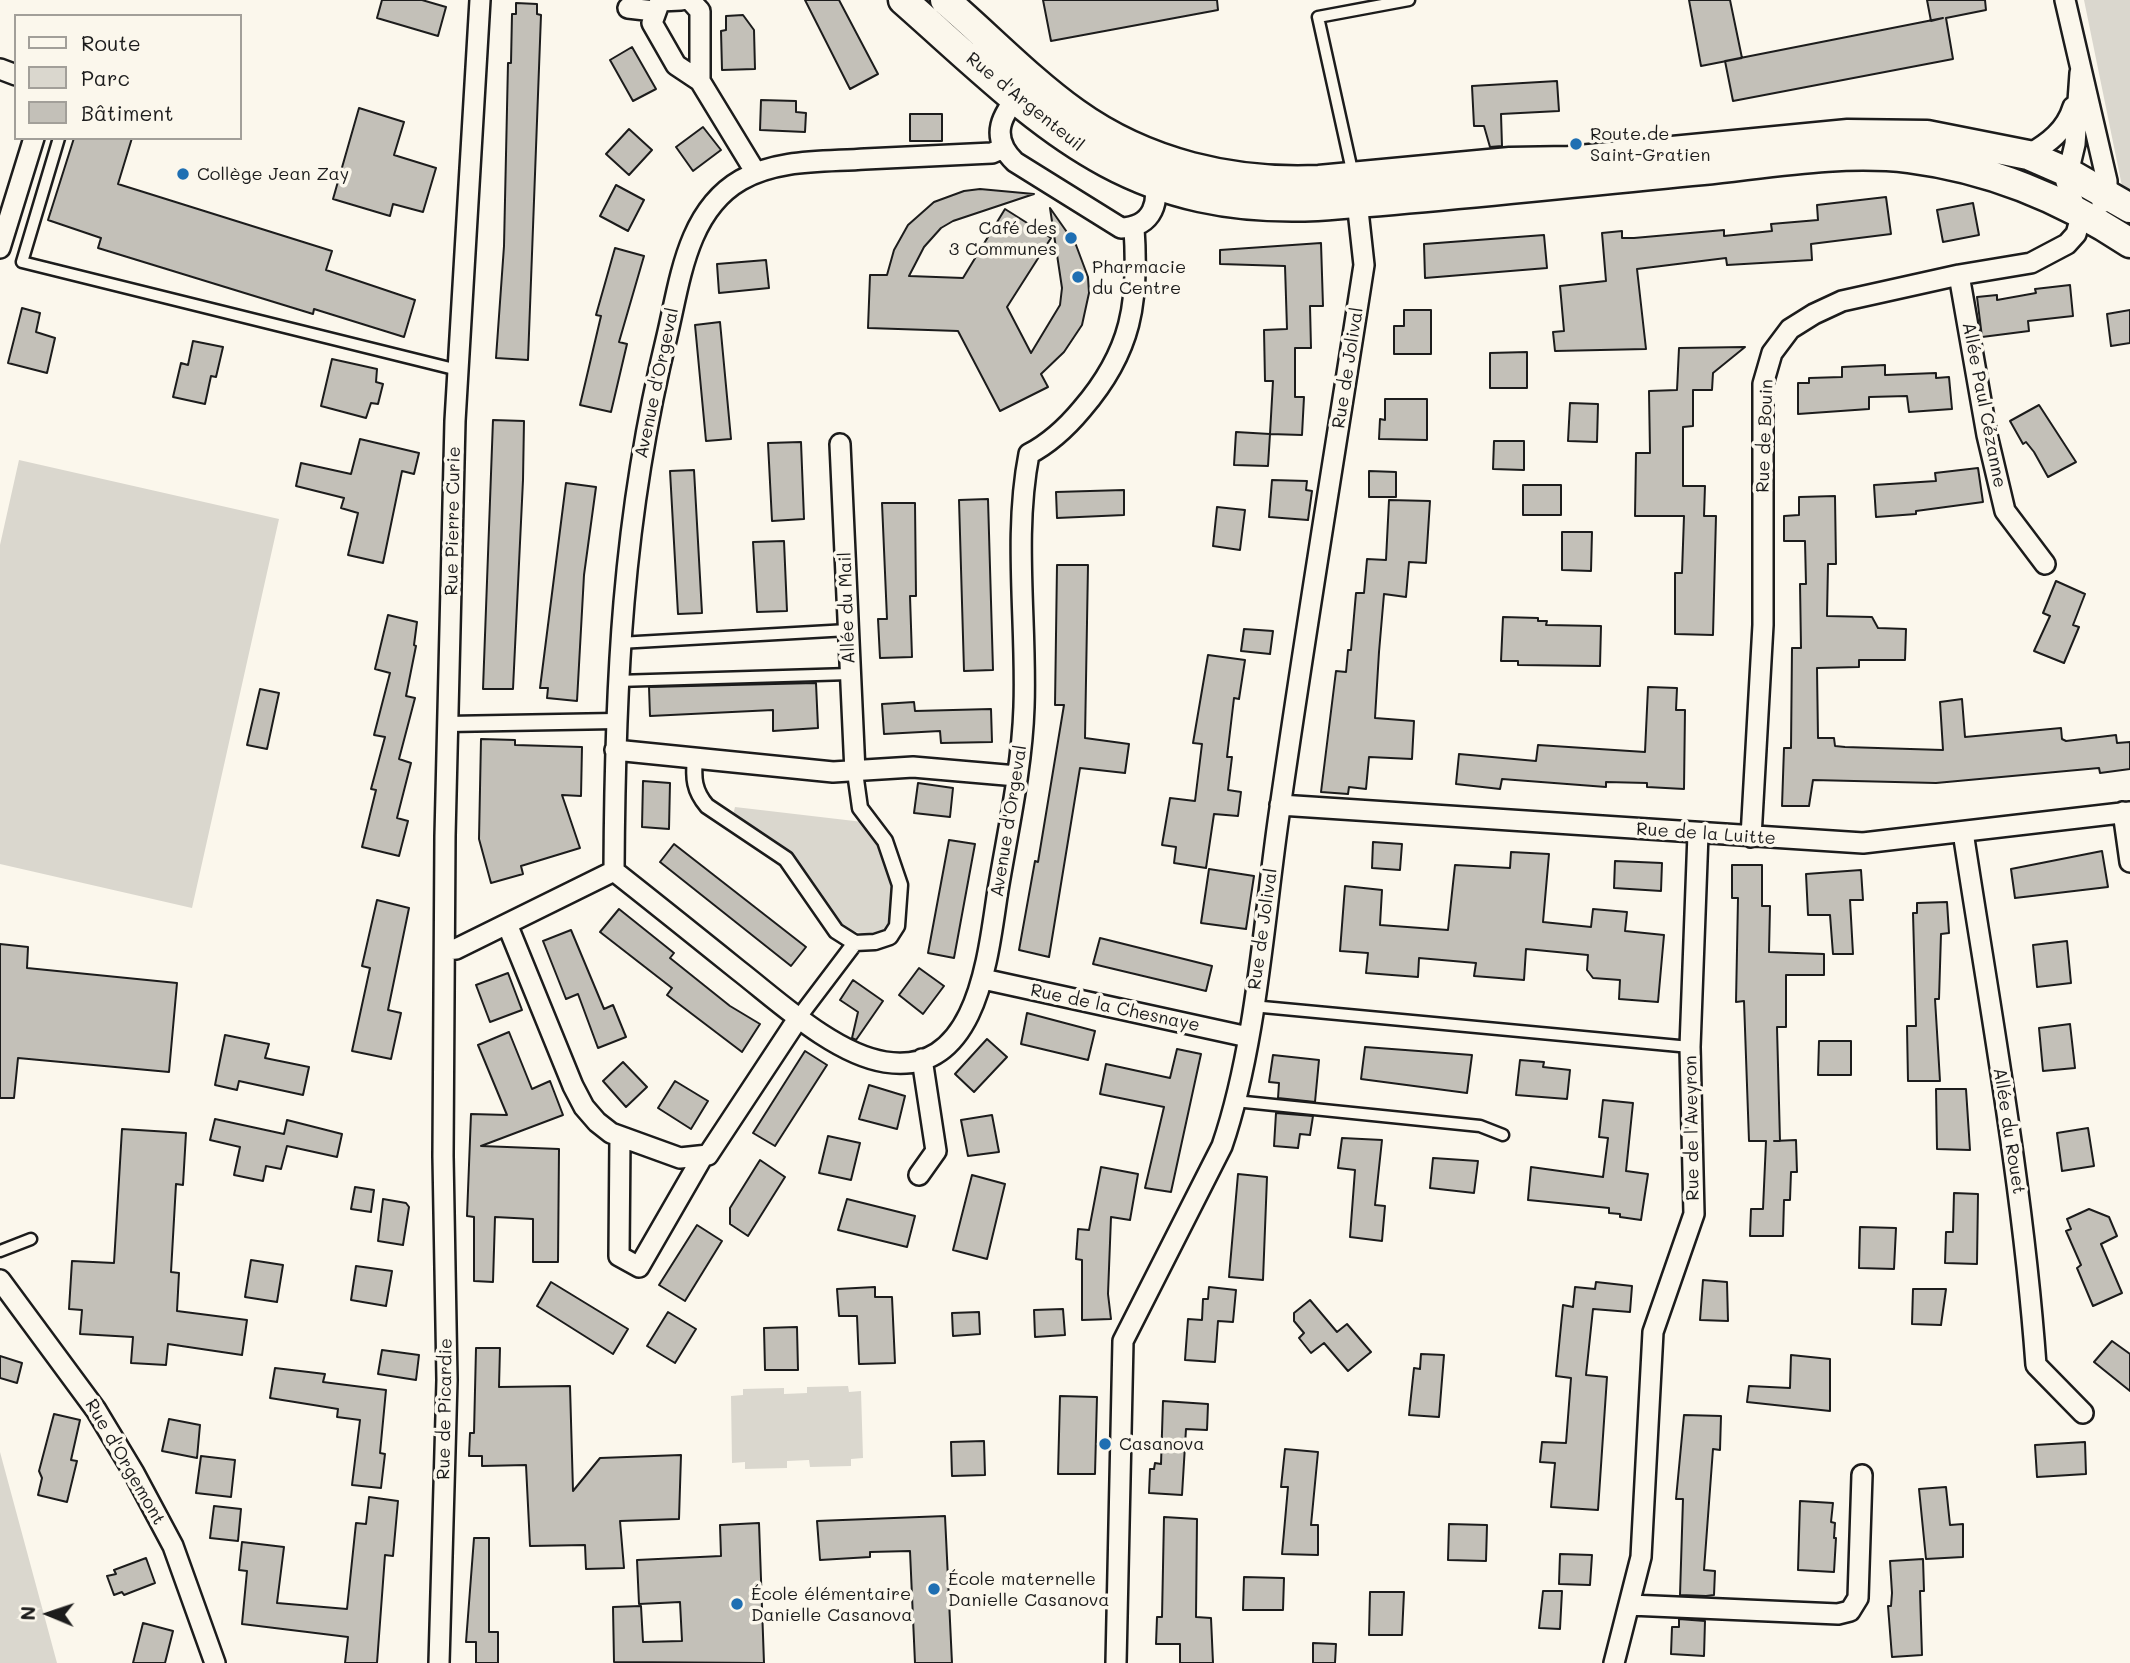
<!DOCTYPE html>
<html>
<head>
<meta charset="utf-8">
<style>
  body { margin:0 }
  #map { position:relative; width:2130px; height:1663px; overflow:hidden; background:#fbf7ec; font-family:Mali,sans-serif }
  canvas { display:block }
  .legend { position:absolute; left:14px; top:14px; width:228px; height:126px; box-sizing:border-box; background:#fbf7ec; border:2px solid #a29f99; margin:0; padding:9px 12px; list-style:none; font-size:21px; color:#1c1c1c }
  .legend li { display:flex; align-items:center; gap:14px; height:35px }
  .legend b { width:35px; border:2px solid #a29f99 }
  .north { position:absolute; left:14px; top:1579px; width:70px; height:70px; -webkit-text-stroke:5px #fbf7ec; paint-order:stroke; rotate:272deg; font-size:19px; font-weight:700; line-height:28px; text-align:center; color:#1c1c1c }
  .north::after { content:''; display:block; margin:auto; width:24px; height:32px; background:#1c1c1c; clip-path:polygon(50% 0,100% 100%,50% 72%,0 100%) }
</style>
</head>
<body>
<div id="map">
<canvas width="2130" height="1663"></canvas>
<ul class="legend">
<li><b style="height:9px;background:#fbf7ec"></b>Route</li>
<li><b style="height:19px;background:#dad7ce"></b>Parc</li>
<li><b style="height:19px;background:#c3c0b8"></b>Bâtiment</li>
</ul>
<div class="north">N</div>
</div>
<script>
const ctx = document.querySelector('canvas').getContext('2d');
ctx.lineJoin = 'round';
function fill(path, color) {
  ctx.fillStyle = color;
  ctx.fill(path, 'evenodd');
}
function strokePath(path, color, width, dash) {
  ctx.strokeStyle = color;
  ctx.lineWidth = width;
  ctx.lineCap = dash ? 'butt' : 'round';
  ctx.setLineDash(dash || []);
  ctx.stroke(path);
}
function drawText(font, color, halo, rows, align = 'center') {
  ctx.font = font + ' Mali,sans-serif';
  ctx.lineWidth = 7;
  ctx.setLineDash([]);
  ctx.textBaseline = 'middle';
  ctx.strokeStyle = halo;
  ctx.fillStyle = color;
  for (const [text, x, y, turn = 0] of rows) {
    ctx.save();
    ctx.translate(x, y);
    ctx.rotate((+turn || 0) * Math.PI / 180);
    ctx.textAlign = isNaN(turn) ? turn : align;
    if (halo) ctx.strokeText(text, 0, 0);
    ctx.fillText(text, 0, 0);
    ctx.restore();
  }
}
fill(new Path2D(`
  M2084,0H2130V195L2123,191Z
  M19,460L279,519L192,908L0,864V545Z
  M735,807L863,822C892,861 895,881 890,929C833,953 814,880 784,848C772,836 752,827 736,821L733,815Z
  M848,1386L849,1392L861,1391L863,1458L851,1459V1466L810,1467L809,1460L787,1461V1468L745,1469V1462L732,1463L731,1396L743,1395V1389L784,1388V1394L807,1393V1387Z
  M0,1452L57,1663H0Z`), '#dad7ce');
const building = new Path2D(`
  M382,0H422L446,7L438,36L377,18Z
  M805,0H839L878,74L850,89Z
  M1043,0H1217L1218,10L1051,41Z
  M1689,0H1730L1742,58L1701,66Z
  M1927,0H1985L1986,10L1946,18L1953,59L1733,101L1725,61L1943,18L1931,21Z
  M516,3L537,4V14L541,15L528,360L496,358L504,246L508,63H511L512,14H516Z
  M743,15L754,30L755,69L722,70L721,31L726,30V16Z
  M632,47L656,89L633,101L610,60Z
  M1557,81L1559,111L1501,114L1502,146L1490,147L1484,126H1474L1472,86Z
  M761,100L796,101V112L806,113L805,132L760,130Z
  M359,108L404,122L394,155L436,168L423,212L393,204L390,216L333,199Z
  M910,114H942V141H910Z
  M703,127L721,150L693,171L676,147Z
  M629,129L652,150L629,175L606,154Z
  M74,138H132L118,184L332,251L326,270L415,300L404,337L314,309L313,314L98,248L101,238L48,220Z
  M616,185L644,200L628,231L600,216Z
  M980,189L1034,194L953,221L941,228L924,247L909,276L963,278L1005,209L1051,238L1007,307L1031,353L1060,305L1062,288L1050,208L1076,245L1088,277L1089,293L1082,325L1064,352L1041,374L1048,387L1000,411L958,331L868,328L870,275H887L894,250L908,225L934,202L964,191Z
  M1886,197L1891,234L1811,244L1812,260L1727,265L1726,258L1637,269L1646,349L1555,351L1553,332L1564,331L1560,286L1606,281L1602,233L1622,231V238H1634L1724,230V236L1772,231L1771,224L1818,220L1817,205Z
  M1973,203L1979,235L1943,242L1937,210Z
  M1544,235L1547,268L1425,278L1424,244Z
  M1321,243L1323,306H1310L1311,348H1295V397H1304L1302,435L1270,434L1273,381H1265L1264,330L1287,329L1285,266L1220,264V250Z
  M615,248L644,256L619,342L627,344L611,412L580,405L601,316L596,315Z
  M766,260L769,288L719,293L717,264Z
  M2070,285L2073,316L2028,321L2029,331L1982,337L1977,297L1997,295V300L2036,293L2035,289Z
  M22,308L40,313L36,332L55,338L47,373L8,363Z
  M1404,310H1431V354H1394V326H1404Z
  M2130,310V343L2111,346L2107,314Z
  M720,322L731,439L706,441L695,325Z
  M193,341L223,347L216,377L211,376L205,404L173,397L181,363L188,365Z
  M1745,347L1713,373L1712,390H1693V426L1683,427V486H1705L1704,516H1716L1713,635L1675,634V573H1682L1684,516H1635L1636,453H1650L1649,391L1677,390L1679,348Z
  M1527,352V388H1490V353Z
  M332,359L377,369L376,382L383,384L378,404L371,403L366,418L321,406Z
  M1885,365V375L1936,373V378L1949,377L1952,409L1909,412L1907,396L1869,397V409L1798,414V383H1809V378L1842,377V367Z
  M1385,399H1427V440L1379,439L1380,419L1385,420Z
  M1570,403L1598,404L1597,442L1568,441Z
  M2039,405L2076,462L2048,477L2034,452L2026,442L2023,444L2010,421Z
  M493,420L524,421L523,480L513,689H483Z
  M1236,432L1270,434L1268,466L1234,465Z
  M360,439L419,453L414,474L402,471L383,563L348,555L358,513L341,508L344,498L296,486L301,463L351,474Z
  M1494,441H1524V470L1493,469Z
  M801,442L804,519L772,521L768,443Z
  M1978,468L1983,502L1916,511V514L1876,517L1874,485L1936,481L1935,473Z
  M694,470L702,613L678,614L670,471Z
  M1369,471L1396,472V497H1369Z
  M1272,480L1307,481L1306,490L1312,491L1308,520L1269,517Z
  M566,483L596,487L584,575L577,701L547,698L548,688H540Z
  M1523,485H1561V515H1523Z
  M1124,490V515L1057,518L1056,492Z
  M1835,496L1836,564H1828L1827,616L1872,617L1878,628L1906,629L1905,660H1859V667L1817,668L1818,738H1834L1835,746L1845,747L1943,750L1940,702L1962,699L1965,737L2061,728L2062,739L2066,741L2116,735L2117,743L2130,742V769L2100,773L2099,768L1936,783L1813,780L1809,806H1782L1784,748H1791L1792,648H1801L1800,584H1806L1805,541H1784V516L1799,515V497Z
  M988,499L993,670L964,671L959,500Z
  M1389,500L1430,501L1426,563L1409,562L1406,597L1384,594L1379,652L1375,718L1414,721L1412,759L1369,757L1366,789L1349,787L1348,794L1321,792L1336,671L1346,672L1348,650H1351L1356,593H1364L1367,559L1386,560Z
  M882,503H915L916,596H910L912,657L880,658L878,619H887Z
  M1217,507L1245,510L1240,550L1213,546Z
  M1562,532H1592L1591,571L1562,570Z
  M784,541L787,611L757,612L753,542Z
  M1057,565H1088L1085,738L1129,744L1125,773L1080,768L1049,957L1019,950L1035,861L1038,862L1064,705H1055Z
  M2056,581L2085,594L2073,625L2079,627L2064,663L2034,651L2050,616L2043,613Z
  M388,615L417,622L414,645L416,646L406,696L415,698L399,759L411,763L397,818L408,821L399,856L362,847L376,790L371,789L385,737L374,735L390,673L375,669Z
  M1503,617L1538,618V621H1547L1546,625L1601,626L1600,666L1518,665V661H1501Z
  M1244,629L1273,631L1270,654L1241,651Z
  M1208,655L1245,660L1239,699L1234,698L1227,757H1232L1228,790L1241,792L1238,816L1214,814L1206,868L1174,863L1176,847L1162,845L1170,798L1195,801L1202,744L1193,743Z
  M816,683L818,728L773,731V710L650,716L649,687Z
  M1648,687L1677,688L1676,710H1685L1684,789L1647,787V783L1606,782V787L1502,779L1500,789L1456,784L1459,754L1536,761L1538,745L1645,752Z
  M260,689L279,693L267,749L247,745Z
  M914,702L915,711L991,709L992,742L941,743L940,731L884,734L882,704Z
  M481,739L515,740V745L582,747L581,796L562,795L580,848L521,866L523,874L491,883L479,839Z
  M643,781L670,783L669,829L642,827Z
  M918,783L953,788L950,817L914,813Z
  M949,840L975,844L954,958L928,953Z
  M1373,842L1402,844L1400,870L1372,868Z
  M674,844L806,947L791,966L660,862Z
  M2102,851L2108,887L2015,898L2011,869Z
  M1511,852L1549,854L1543,922L1591,927L1593,909L1627,912L1625,931L1664,935L1658,1002L1619,999L1620,980L1593,978L1587,970L1588,955L1526,949L1524,980L1474,976L1476,963L1419,958L1418,977L1366,973L1368,953L1340,951L1345,886L1382,890L1380,925L1448,930L1455,865L1510,868Z
  M1615,861L1662,863L1661,891L1614,888Z
  M1732,865H1762V906H1770L1769,952L1824,954V975H1786V1027H1777L1780,1141H1774L1796,1140L1797,1172H1791L1790,1200H1784L1783,1236H1750L1751,1209H1763L1766,1141H1749L1744,1001L1736,1002L1738,898H1732Z
  M1209,869L1254,876L1246,929L1201,923Z
  M1861,870L1863,900H1850L1853,954H1833L1830,915H1808L1806,874Z
  M377,900L409,908L388,1010L401,1013L391,1059L352,1051L370,968L362,966Z
  M1947,902L1949,933L1941,934L1939,999H1935L1940,1081H1908L1907,1026H1916L1913,913H1917V903Z
  M619,909L674,953L670,958L730,1006L760,1024L742,1052L667,995L672,988L600,932Z
  M571,930L604,1009L613,1005L626,1037L598,1048L578,994L566,999L543,941Z
  M1100,938L1212,966L1206,991L1093,964Z
  M2067,941L2071,983L2037,987L2033,945Z
  M0,944L28,947L27,968L177,983L169,1072L18,1058L14,1098H0Z
  M919,968L944,986L923,1014L899,995Z
  M508,973L522,1010L490,1022L476,985Z
  M853,980L883,1001L856,1040L852,1038L858,1012L840,1000Z
  M1027,1013L1095,1031L1088,1060L1021,1044Z
  M2070,1024L2075,1068L2043,1071L2039,1028Z
  M509,1032L532,1089L550,1081L563,1115L481,1146L559,1149L558,1262H533V1219L495,1217L493,1282L474,1281V1217L467,1216L471,1114L507,1115L478,1045Z
  M225,1035L269,1044L265,1058L309,1067L303,1095L239,1081L237,1090L215,1085Z
  M987,1039L1007,1057L974,1092L955,1074Z
  M1819,1041H1851V1075H1818Z
  M1365,1047L1472,1055L1467,1093L1361,1079Z
  M1177,1049L1201,1054L1171,1192L1145,1188L1164,1107L1100,1094L1106,1064L1170,1078Z
  M805,1051L827,1065L775,1146L753,1133Z
  M1273,1055L1319,1060L1315,1102L1278,1098L1279,1083L1269,1082Z
  M1520,1060L1544,1062L1543,1067L1570,1070L1567,1099L1516,1095Z
  M623,1062L647,1087L626,1107L603,1081Z
  M675,1081L708,1101L691,1129L658,1108Z
  M869,1085L905,1096L897,1129L859,1119Z
  M1936,1089H1966L1970,1150L1937,1149Z
  M1603,1100L1633,1103L1626,1171L1648,1174L1641,1220L1620,1217V1214L1609,1213V1208L1528,1200L1531,1167L1603,1177L1608,1138L1599,1137Z
  M1276,1113L1313,1116L1310,1135L1300,1134L1298,1148L1274,1146Z
  M992,1115L999,1152L968,1156L961,1120Z
  M215,1119L284,1134L287,1120L342,1134L337,1157L287,1146L281,1169L266,1166L263,1181L234,1175L240,1147L210,1140Z
  M2088,1128L2094,1166L2062,1171L2057,1133Z
  M122,1129L186,1133L183,1185L176,1184L171,1272L179,1273L177,1311L247,1320L242,1355L168,1344L166,1365L131,1363L133,1337L80,1334L82,1310L69,1309L72,1261L114,1263Z
  M828,1136L860,1143L851,1180L819,1173Z
  M1342,1138L1382,1140L1375,1205L1385,1206L1382,1241L1350,1237L1355,1170L1338,1168Z
  M1433,1158L1478,1161L1474,1193L1430,1188Z
  M760,1160L785,1177L748,1236L730,1224V1208Z
  M1101,1167L1138,1174L1130,1220L1111,1217L1108,1294L1111,1319L1082,1320V1260L1076,1259L1078,1229L1089,1230Z
  M1238,1174L1267,1177L1263,1280L1229,1277Z
  M972,1175L1005,1184L987,1259L953,1250Z
  M355,1187L374,1190L371,1212L351,1209Z
  M1954,1193L1978,1194L1977,1264L1945,1263L1946,1232H1953Z
  M383,1199L406,1203L409,1207L403,1245L378,1241Z
  M847,1199L915,1216L907,1247L838,1230Z
  M2089,1209L2109,1217L2117,1236L2101,1244L2122,1293L2093,1306L2077,1268L2081,1265L2066,1231L2071,1229L2067,1219Z
  M697,1225L722,1241L685,1301L659,1285Z
  M1860,1227L1896,1228L1894,1269L1859,1268Z
  M251,1260L283,1265L277,1302L245,1297Z
  M356,1266L392,1271L386,1306L351,1300Z
  M1703,1280L1727,1282L1728,1321L1700,1320Z
  M551,1282L628,1329L613,1354L537,1306Z
  M1596,1282L1632,1286L1630,1312L1593,1309L1586,1375L1607,1377L1598,1510L1551,1507L1555,1463L1540,1462L1542,1442L1566,1443L1571,1378L1556,1376L1563,1305L1573,1307L1575,1287L1595,1289Z
  M875,1287V1297H892L895,1363L859,1364L857,1316H839L837,1289Z
  M1209,1287L1236,1290L1233,1322L1218,1321L1215,1362L1185,1360L1188,1319L1202,1320L1203,1299H1208Z
  M1913,1289H1946L1941,1325L1912,1324Z
  M1310,1300L1337,1332L1347,1324L1371,1352L1348,1371L1324,1343L1311,1353L1299,1338L1304,1333L1294,1321V1313Z
  M1063,1309L1065,1335L1035,1337L1034,1310Z
  M668,1312L696,1329L675,1363L647,1346Z
  M979,1312L980,1334L953,1336L952,1313Z
  M797,1327L798,1370H765L764,1328Z
  M2112,1341L2130,1354V1391L2094,1362Z
  M476,1348H500L499,1387L570,1386L573,1491L600,1458L681,1455L679,1519L620,1521L624,1568L586,1569L585,1545L530,1546L526,1465L482,1466V1456H469L470,1433H474Z
  M382,1350L419,1355L416,1380L378,1374Z
  M1421,1354L1444,1355L1439,1417L1409,1415L1414,1368L1420,1369Z
  M1791,1355L1830,1359V1411L1747,1402L1749,1386L1790,1388Z
  M0,1356L22,1363L17,1383L0,1378Z
  M275,1368L325,1374L323,1382L386,1390L380,1453L385,1454L381,1488L352,1485L360,1420L337,1417L338,1409L270,1398Z
  M1060,1396L1097,1397L1095,1474H1058Z
  M1163,1401L1208,1404L1207,1430L1186,1429L1182,1495L1149,1493L1150,1469H1154L1155,1463L1161,1464Z
  M54,1414L80,1420L71,1460L77,1461L67,1502L38,1495L42,1478L39,1471Z
  M1684,1415L1721,1416L1720,1450L1713,1449L1704,1570L1715,1571L1714,1595L1706,1596L1680,1595L1683,1499H1676Z
  M169,1419L200,1425L197,1458L162,1451Z
  M984,1441L985,1475L952,1476L951,1442Z
  M2085,1442L2086,1474L2037,1477L2035,1445Z
  M1285,1449L1318,1452L1311,1525H1318V1555L1282,1554L1288,1487H1281Z
  M201,1456L235,1460L231,1497L196,1493Z
  M1946,1487L1950,1525L1963,1524V1557L1926,1559L1919,1489Z
  M369,1497L398,1501L393,1556L385,1555L377,1663H345L348,1637L242,1624L247,1571L239,1570L242,1542L284,1547L277,1603L347,1609L356,1523L366,1524Z
  M1800,1501L1833,1503L1831,1522L1835,1523L1834,1538H1836L1834,1572L1798,1570Z
  M214,1506L241,1509L238,1541L210,1538Z
  M945,1516L952,1663H915L910,1551L870,1552V1557L820,1560L817,1521Z
  M1164,1517L1197,1519L1196,1617L1211,1618L1213,1663H1180V1644H1156L1157,1617H1162Z
  M759,1523L764,1663L614,1662L613,1607L641,1606L643,1642L682,1641L680,1602L639,1604L637,1560L721,1556L720,1525Z
  M1449,1524L1487,1525L1486,1561L1448,1560Z
  M474,1538H489V1632H498V1663H476V1642H466Z
  M1560,1554L1592,1555L1590,1585L1559,1584Z
  M146,1558L155,1583L124,1595L122,1592L114,1595L107,1576L116,1574L114,1570Z
  M1923,1559L1924,1591H1920L1922,1655L1892,1657L1888,1606H1891L1892,1593L1890,1561Z
  M1244,1577L1284,1578L1283,1610H1243Z
  M1543,1591H1562L1560,1629L1539,1628Z
  M1370,1592H1404L1402,1635H1369Z
  M1679,1619L1705,1621L1704,1656L1671,1654L1672,1627H1679Z
  M143,1623L173,1631L165,1663H133Z
  M1313,1643L1336,1644L1335,1663H1313Z`);
fill(building, '#c3c0b8');
strokePath(building, '#1c1c1c', 2);
const service = new Path2D(`
  M59,138L22,262L458,370
  M1353,175L1318,17L1409,0
  M619,643L848,630
  M617,681L850,674
  M1252,1006L1690,1047
  M1235,1101L1480,1126L1503,1135
  M0,1251L31,1239`);
const pedestrian = new Path2D(`
  M448,724L615,721
  M695,758C693,778 694,791 707,806L786,859L836,931L855,943L875,942L890,937L897,926L900,885L885,841L860,808L855,772
  M799,1017L855,943`);
const minor = new Path2D(`
  M681,0L660,1L652,23L676,65L700,81L756,173
  M690,0L700,11V81
  M2065,0L2107,181V195L2102,203
  M628,8L654,11
  M0,69L16,75
  M1023,89C1002,114 988,136 1015,162L1121,228C1153,227 1162,201 1151,173
  M1001,149L992,153C950,155 907,157 865,159C824,162 778,159 741,180C687,211 680,281 667,336C622,519 615,685 614,871C656,904 697,937 738,970C778,1001 834,1054 885,1062C979,1077 988,953 998,890C1008,830 1022,768 1024,707C1027,624 1013,536 1029,454C1050,443 1067,427 1082,409C1132,351 1139,302 1134,228
  M2028,155C2049,143 2066,130 2073,107
  M0,248L34,138
  M1959,275L1987,435L2005,511L2045,564
  M840,444L855,772
  M615,750L833,772L913,767L1017,776
  M1280,805L1863,843L2130,812
  M2123,812L2130,862
  M1963,832C1990,1009 2023,1186 2036,1365L2083,1413
  M1751,837L1763,625V384L1772,353L1790,329L1814,314L1842,301L1959,275L2031,263L2067,244L2076,234L2080,220L2066,182L2075,144L2080,73
  M507,924L573,1086L584,1107L597,1122L611,1133L680,1158L708,1155L799,1017
  M445,950L456,949L614,871
  M983,979L1248,1037
  M620,1137L619,1256L639,1267L703,1156
  M919,1175L936,1151L922,1059
  M0,1280L96,1410L134,1473L173,1546L215,1663
  M1630,1605L1838,1614L1850,1611L1858,1598L1862,1475
  M439,1663L447,1380L443,1156L445,836L455,421L480,0
  M1116,1663L1123,1341L1222,1146C1257,1044 1264,915 1280,808C1306,626 1336,446 1364,265L1356,192
  M1614,1663L1641,1557L1653,1332L1694,1214L1690,1047L1698,834`);
const secondary = new Path2D(`
  M903,0C1039,120 1121,215 1317,206C1446,197 1574,182 1703,170C1770,163 1841,150 1909,158C1988,168 2064,199 2130,243
  M945,0C988,37 1029,80 1075,113C1146,164 1233,184 1319,180L1510,162L1569,161L1848,134L1927,135L2028,155L2067,172L2130,208`);
strokePath(service, '#1c1c1c', 15);
strokePath(pedestrian, '#1c1c1c', 19);
strokePath(minor, '#1c1c1c', 24);
strokePath(secondary, '#1c1c1c', 33);
strokePath(service, '#fbf7ec', 10);
strokePath(pedestrian, '#fbf7ec', 14);
strokePath(minor, '#fbf7ec', 19);
strokePath(secondary, '#fbf7ec', 28);
for (const [x, y, r, color] of [
  [1576,144,7,"#1f6fb2"],
  [183,174,7,"#1f6fb2"],
  [1071,238,7,"#1f6fb2"],
  [1078,277,7,"#1f6fb2"],
  [1105,1444,7,"#1f6fb2"],
  [934,1589,7,"#1f6fb2"],
  [737,1604,7,"#1f6fb2"]
]) {
  const dot = new Path2D();
  dot.arc(x, y, r, 0, 2 * Math.PI);
  ctx.fillStyle = color;
  ctx.fill(dot);
  strokePath(dot, '#fbf7ec', 2.5);
}
drawText('18px', '#1c1c1c', '#fbf7ec', [
  ["Rue d'Argenteuil",1025,102,39],
  ["Rue de Jolival",1348,368,-81],
  ["Avenue d'Orgeval",657,383,-78],
  ["Allée Paul Cézanne",1984,405,79],
  ["Rue de Bouin",1765,436,-88],
  ["Rue Pierre Curie",453,521,-89],
  ["Allée du Mail",847,608,-92],
  ["Avenue d'Orgeval",1009,821,-81],
  ["Rue de la Luitte",1706,834,4],
  ["Rue de Jolival",1263,929,-82],
  ["Rue de la Chesnaye",1115,1008,12],
  ["Rue de l'Aveyron",1692,1128,-91],
  ["Allée du Rouet",2009,1131,81],
  ["Rue de Picardie",445,1409,-89],
  ["Rue d'Orgemont",125,1462,60]
]);
drawText('18px', '#1c1c1c', '#fbf7ec', [
  ["Route de",1590,134],
  ["Saint-Gratien",1590,155],
  ["Collège Jean Zay",197,174],
  ["Café des",1057,228,"right"],
  ["3 Communes",1057,249,"right"],
  ["Pharmacie",1092,267],
  ["du Centre",1092,288],
  ["Casanova",1119,1444],
  ["École maternelle",948,1579],
  ["Danielle Casanova",948,1600],
  ["École élémentaire",751,1594],
  ["Danielle Casanova",751,1615]
], 'left');
</script>
</body>
</html>
